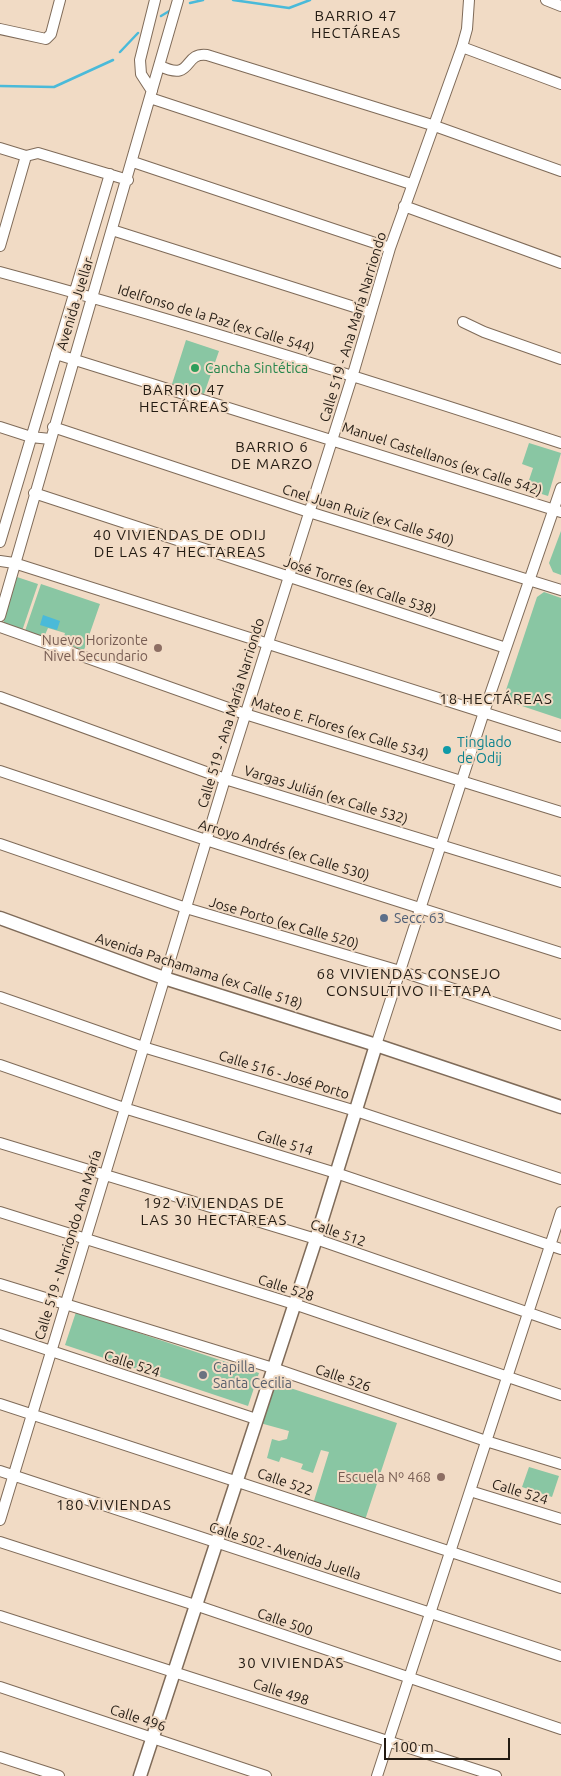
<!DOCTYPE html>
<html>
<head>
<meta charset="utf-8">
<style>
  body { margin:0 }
  #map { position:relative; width:561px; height:1776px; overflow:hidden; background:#f1dbc5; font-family:Ubuntu,sans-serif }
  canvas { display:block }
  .scale { position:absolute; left:384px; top:1738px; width:126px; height:22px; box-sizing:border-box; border:2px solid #231b13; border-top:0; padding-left:6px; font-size:15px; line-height:18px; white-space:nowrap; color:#231b13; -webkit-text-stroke:4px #f1dbc5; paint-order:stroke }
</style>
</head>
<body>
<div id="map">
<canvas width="561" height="1776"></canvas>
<div class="scale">100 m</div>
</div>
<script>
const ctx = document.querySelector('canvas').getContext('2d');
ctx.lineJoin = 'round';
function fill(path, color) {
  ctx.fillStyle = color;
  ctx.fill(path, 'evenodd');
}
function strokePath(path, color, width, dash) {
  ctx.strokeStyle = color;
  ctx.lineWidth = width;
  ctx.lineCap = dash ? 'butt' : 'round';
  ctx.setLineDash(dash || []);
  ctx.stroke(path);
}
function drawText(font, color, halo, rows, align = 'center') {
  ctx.font = font + ' Ubuntu,sans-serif';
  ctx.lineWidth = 4;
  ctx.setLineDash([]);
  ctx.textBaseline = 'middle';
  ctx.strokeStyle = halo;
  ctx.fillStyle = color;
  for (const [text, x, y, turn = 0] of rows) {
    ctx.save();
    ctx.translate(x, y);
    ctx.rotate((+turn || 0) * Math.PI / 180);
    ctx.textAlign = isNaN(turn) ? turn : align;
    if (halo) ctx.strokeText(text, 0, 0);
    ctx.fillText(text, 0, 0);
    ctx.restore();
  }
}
fill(new Path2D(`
  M186,340L219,351L204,394L172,384Z
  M529,443L561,453L548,496L526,489L533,468L522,464Z
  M561,531V575L553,572L549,563Z
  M17,577L38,584L22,631L3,624Z
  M41,584L100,604L84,650L62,643L65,633L48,628L44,637L25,631Z
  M544,592L561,598V719L507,701L505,693L537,597Z
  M76,1312L259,1373L248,1406L65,1345Z
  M275,1383L397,1423L365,1520L313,1504L329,1452L321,1450L313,1473L301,1469L303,1464L281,1457L279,1462L267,1458L272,1439L279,1441L287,1439L289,1431L260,1423Z
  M529,1467L559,1476L552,1497L522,1487Z`), '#89c6a3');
fill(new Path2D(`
  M43,615L60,621L57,630L40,625Z`), '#4abad9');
strokePath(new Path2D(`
  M233,0L289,8L310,0
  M190,3L203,0
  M161,16L171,10
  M120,52L138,33
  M0,86L54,87L113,60`), '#4abad9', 2.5);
const minor = new Path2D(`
  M546,0L561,6
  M0,29L46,39L51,34L60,0
  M462,47L561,84
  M160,66C194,82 182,52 207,55L432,125L561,171
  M152,91L141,74L140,60L155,0
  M150,98L411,184
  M0,148L26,156
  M26,156L38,153L128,180
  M133,162L390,248
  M404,206L561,263
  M112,230L370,312
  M0,246L26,156
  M0,272C189,323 375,382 561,443
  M463,322L484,332L561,359
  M56,354L561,512
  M0,427L31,437L50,439
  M53,427L309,512L561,590
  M34,493L506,648
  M0,542L110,174
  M0,561L14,563L561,737
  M0,616L178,0
  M0,627L245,714L561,812
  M0,697L225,779L561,882
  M0,771L206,840L561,953
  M0,844L186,908L400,971L561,1025
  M0,997L143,1047L356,1111L561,1179
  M376,1045L484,712L561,488
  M0,1065L124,1108L336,1173L561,1249
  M0,1143L316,1239L561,1324
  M0,1212L294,1304L561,1395
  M0,1284L273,1368L486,1441L561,1464
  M0,1334L256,1419
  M0,1404L561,1588
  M0,1471L561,1656
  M470,1491L561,1519
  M0,1520L225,779L353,374L390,248L462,47L467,29L469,0
  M0,1542L195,1605L561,1729
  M0,1616L496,1776
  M0,1687L266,1776
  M0,1757L59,1776
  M377,1776L561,1212`);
const tertiary = new Path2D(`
  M0,918L164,978L376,1045L561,1107
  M140,1776L316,1239L376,1045`);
strokePath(minor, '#7f6b59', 12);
strokePath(tertiary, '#7f6b59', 15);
strokePath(minor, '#fff', 10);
strokePath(tertiary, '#fff', 12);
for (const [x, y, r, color] of [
  [195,368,5,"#2e9e5b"],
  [158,648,5,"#8d6e63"],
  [447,750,5,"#0f9aa8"],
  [384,918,5,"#5c6f8a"],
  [203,1375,5,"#6b7280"],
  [441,1477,5,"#8d6e63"]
]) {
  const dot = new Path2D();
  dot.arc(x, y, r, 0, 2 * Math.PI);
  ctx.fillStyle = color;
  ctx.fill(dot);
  strokePath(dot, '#f1dbc5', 2);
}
drawText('14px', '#231b13', '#f1dbc5', [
  ["Avenida Juellar",75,304,-73],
  ["Idelfonso de la Paz (ex Calle 544)",216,319,17],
  ["Calle 519 - Ana María Narriondo",353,327,-73],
  ["Manuel Castellanos (ex Calle 542)",442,459,18],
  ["Cnel Juan Ruiz (ex Calle 540)",368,515,17],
  ["José Torres (ex Calle 538)",360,586,18],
  ["Calle 519 - Ana María Narriondo",231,713,-73],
  ["Mateo E. Flores (ex Calle 534)",340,728,17],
  ["Vargas Julián (ex Calle 532)",326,795,17],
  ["Arroyo Andrés (ex Calle 530)",284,850,17],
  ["Jose Porto (ex Calle 520)",284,923,16],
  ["Avenida Pachamama (ex Calle 518)",199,971,18],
  ["Calle 516 - José Porto",284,1075,17],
  ["Calle 514",285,1143,17],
  ["Calle 512",338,1233,19],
  ["Calle 519 - Narriondo Ana María",68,1245,-73],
  ["Calle 528",286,1288,18],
  ["Calle 524",132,1364,18],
  ["Calle 526",343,1378,19],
  ["Calle 522",285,1482,19],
  ["Calle 524",520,1492,17],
  ["Calle 502 - Avenida Juella",285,1551,18],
  ["Calle 500",285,1622,19],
  ["Calle 498",281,1692,18],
  ["Calle 496",138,1718,18]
]);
drawText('14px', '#27864d', '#f1dbc5', [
  ["Cancha Sintética",205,368]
], 'left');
drawText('14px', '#785e54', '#f1dbc5', [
  ["Nuevo Horizonte",148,640],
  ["Nivel Secundario",148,656],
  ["Escuela Nº 468",431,1477]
], 'right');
drawText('14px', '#0d838f', '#f1dbc5', [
  ["Tinglado",457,742],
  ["de Odij",457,758]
], 'left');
drawText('14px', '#4e5e75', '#f1dbc5', [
  ["Secc. 63",394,918]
], 'left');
drawText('14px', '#5b616d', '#f1dbc5', [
  ["Capilla",213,1367],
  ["Santa Cecilia",213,1383]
], 'left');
ctx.letterSpacing = '1px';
drawText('15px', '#231b13', '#f1dbc5', [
  ["BARRIO 47",356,16],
  ["HECTÁREAS",356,33],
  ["BARRIO 47",184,390],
  ["HECTÁREAS",184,407],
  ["BARRIO 6",272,447],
  ["DE MARZO",272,464],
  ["40 VIVIENDAS DE ODIJ",180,535],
  ["DE LAS 47 HECTAREAS",180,552],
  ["18 HECTÁREAS",496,699],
  ["68 VIVIENDAS CONSEJO",409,974],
  ["CONSULTIVO II ETAPA",409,991],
  ["192 VIVIENDAS DE",214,1203],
  ["LAS 30 HECTAREAS",214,1220],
  ["180 VIVIENDAS",114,1505],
  ["30 VIVIENDAS",291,1663]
]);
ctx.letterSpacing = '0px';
</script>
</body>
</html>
